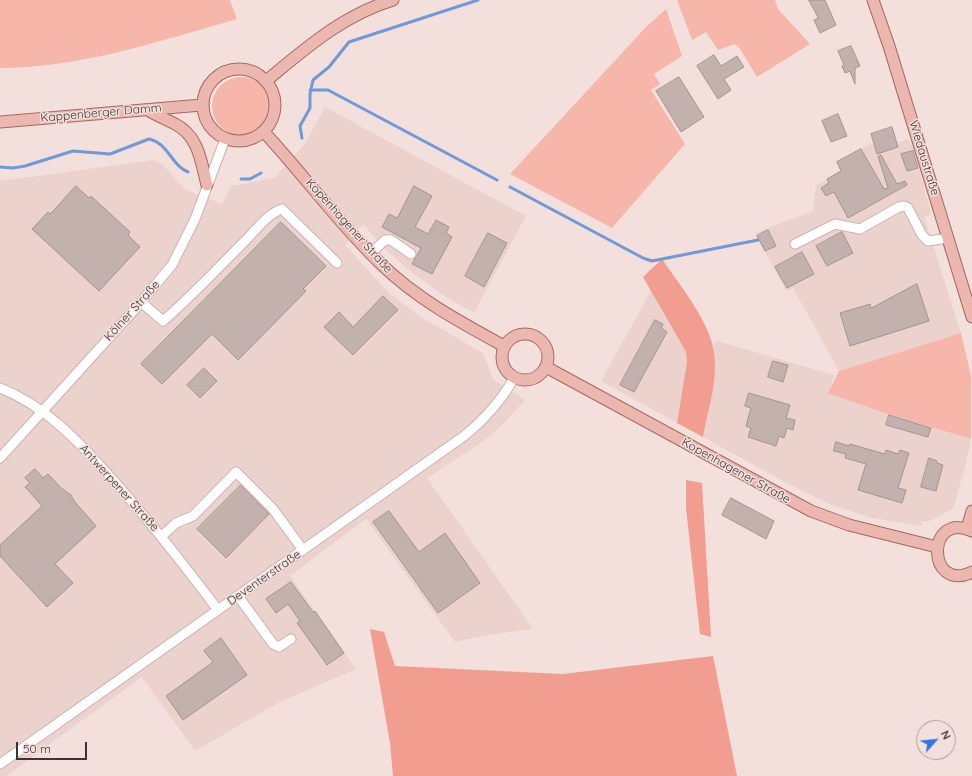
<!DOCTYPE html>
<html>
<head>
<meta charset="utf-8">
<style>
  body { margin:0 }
  #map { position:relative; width:972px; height:776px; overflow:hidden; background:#f3e0dd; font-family:Quicksand,sans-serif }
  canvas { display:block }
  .north { position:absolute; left:916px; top:720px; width:40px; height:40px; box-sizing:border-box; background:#f3e0dd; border:1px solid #aa9b99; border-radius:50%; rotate:63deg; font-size:11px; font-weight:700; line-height:16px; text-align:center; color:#3c3433 }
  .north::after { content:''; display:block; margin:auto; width:14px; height:18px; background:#2c78e4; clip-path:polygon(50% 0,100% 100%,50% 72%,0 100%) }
  .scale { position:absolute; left:16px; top:742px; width:71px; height:18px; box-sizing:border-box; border:2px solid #3c3433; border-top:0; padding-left:5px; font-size:12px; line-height:14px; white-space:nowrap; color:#3c3433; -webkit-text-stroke:3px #f3e0dd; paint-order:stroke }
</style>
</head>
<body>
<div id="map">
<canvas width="972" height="776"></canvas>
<div class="north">N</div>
<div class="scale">50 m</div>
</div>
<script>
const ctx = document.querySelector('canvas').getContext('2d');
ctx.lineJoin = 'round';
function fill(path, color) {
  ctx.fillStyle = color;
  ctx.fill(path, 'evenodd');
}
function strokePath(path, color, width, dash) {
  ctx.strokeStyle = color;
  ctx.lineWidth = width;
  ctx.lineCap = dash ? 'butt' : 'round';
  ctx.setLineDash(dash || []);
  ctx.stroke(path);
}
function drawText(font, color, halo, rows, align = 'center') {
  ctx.font = font + ' Quicksand,sans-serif';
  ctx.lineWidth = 3;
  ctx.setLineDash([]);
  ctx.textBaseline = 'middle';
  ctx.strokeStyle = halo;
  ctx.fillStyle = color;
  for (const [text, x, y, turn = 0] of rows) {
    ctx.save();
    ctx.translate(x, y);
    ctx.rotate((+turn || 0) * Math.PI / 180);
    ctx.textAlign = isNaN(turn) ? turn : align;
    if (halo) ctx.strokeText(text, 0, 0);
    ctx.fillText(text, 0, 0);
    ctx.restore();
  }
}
fill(new Path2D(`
  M325,107L526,216L474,313L444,296L405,267L382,246L363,224L345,245L389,293L421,317L483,353L493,379L525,400L502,425L482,442L427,478L533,629L493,634L455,642L366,519L290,576L356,669L278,703L195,751L142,677L6,776H0V181L154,160L162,164L186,190L222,204L231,186L274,178L304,145Z
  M908,139L914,149L931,214L924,217L961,333L839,371L793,288L786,291L755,233L813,211L816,185L841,172L837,162L870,144L885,146Z
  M651,291L686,352L687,362L677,423L601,381Z
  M717,341L834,375L829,393L884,413L971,439L965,467L954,506L951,510L932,520L922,522L921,526L872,518L832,505L790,485L703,437L714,381L715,361L713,344Z`), '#ecd2cd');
fill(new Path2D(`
  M0,0H230L237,19C159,41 81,68 0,68Z
  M677,0H775L778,9L810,44L757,77L740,49L735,44L718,50L706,32L692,40Z
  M666,9L682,56L654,74L660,84L651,90L685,144L612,228L510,174L646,27Z
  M212 106a29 29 0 1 1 58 0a29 29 0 1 1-58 0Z
  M961,333L971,376V439L884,413L828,393L839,371Z`), '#f7b6aa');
fill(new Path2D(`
  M662,259C681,287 715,327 715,362C716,387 707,413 703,437L677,423L687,362L686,352L643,277Z
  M686,480L702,483L711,637L700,634L686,508Z
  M370,629L384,632L395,666L563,674L713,656L737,776H393L390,743Z`), '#f19d8f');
strokePath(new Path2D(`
  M310,90H328L497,180
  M302,138L300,126L310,108V94L313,80L329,67L349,42L478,0
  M0,167L13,168L25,166L73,151L110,154L149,139C168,143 172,166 188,172
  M241,179H250L261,173
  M510,187L643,258L652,261L758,240`), '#6f99d7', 3);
const building = new Path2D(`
  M809,0H825L836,25L820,33L814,20L818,18Z
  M851,46L860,66L855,68V84L850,71L845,73L842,66L844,65L838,51Z
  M714,55L721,66L737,56L744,67L724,79L731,90L718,99L697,66Z
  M679,77L704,117L681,132L656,91Z
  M838,114L847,136L831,142L822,121Z
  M892,127L898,147L877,154L871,134Z
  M861,149L884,189L888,188L878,156L881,155L897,184L905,181L907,185L848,218L834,192L826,196L821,188L829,183L827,179L841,171L837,162Z
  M913,151L918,168L907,171L901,154Z
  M76,186L89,198L91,196L130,232L128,235L140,247L99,291L32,229L48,212L50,214Z
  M414,186L432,196L415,227L428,234L436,220L449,227L446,233L452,237L432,274L412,264L421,248L382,227L389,214L397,218Z
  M281,222L326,266L303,289L306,291L238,360L212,334L162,384L141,364Z
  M768,230L776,246L765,251L757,236Z
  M842,232L853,253L827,266L816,246Z
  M488,233L507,243L484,287L465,276Z
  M802,252L814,274L787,288L775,267Z
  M917,284L929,321L850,346L840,313L870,304L871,308Z
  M383,296L398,310L353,355L324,327L339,312L353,327Z
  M655,320L663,324L661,328L667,332L634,392L620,385Z
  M773,361L788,365L783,382L768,377Z
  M204,368L217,381L200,398L187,385Z
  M749,393L790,405L786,418L795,420L793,430L787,428L784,438L779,436L776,446L748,437L751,428L746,426L751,408L745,406Z
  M889,415L931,428L928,437L886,425Z
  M836,442L849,446L850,444L885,454L886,450L898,454L900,450L909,453L898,488L906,490L902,503L858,490L866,464L845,458L846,454L834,451Z
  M929,458L937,461V463L943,465L936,491L921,487Z
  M35,469L43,478L48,474L61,488L71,495L74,501L96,526L55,564L73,583L47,607L0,556V545L42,506L25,487L30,483L25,478Z
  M241,485L269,514L226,558L197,529Z
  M731,498L774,521L766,539L722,515Z
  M389,511L419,552L445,533L480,583L438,613L373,522Z
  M291,582L313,612L315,611L344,653L327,665L297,623L300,621L288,604L276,613L266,599Z
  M221,638L247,675L183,720L166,696L213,662L204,651Z`);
fill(building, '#c3b1ae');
strokePath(building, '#a59490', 1);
const minor = new Path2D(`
  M795,244L835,224L860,229L899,207L904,206L908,208L922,235L928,241L948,238
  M371,253L385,240H391L411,254
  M141,302L163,321C192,296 218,268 245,241C256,230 267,214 282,209L337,263
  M0,388C43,405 74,437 104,470C145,515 182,562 218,610
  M0,458L136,308L172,265L195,219L225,139
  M162,536L176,523L193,516L236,472L273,509L303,550
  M238,596L273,644L279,647L291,639
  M0,764L464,436C484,420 501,401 514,378`);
const major = new Path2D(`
  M873,0L889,46L972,317
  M203 105a36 36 0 1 1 72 0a36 36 0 1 1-72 0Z
  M266,81C306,48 343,15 393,0
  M148,110C157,116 166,119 175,124C199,136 201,162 207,185
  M0,122L202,105
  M264,132C304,175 339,224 381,264C417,299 460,322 504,346
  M502 357a23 23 0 1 1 46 0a23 23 0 1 1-46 0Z
  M546,367L811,511L849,525L937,547
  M967,529L972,511
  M972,531C925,510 927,594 972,572`);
strokePath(minor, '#c7b4b1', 11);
strokePath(major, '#a56a60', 13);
strokePath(minor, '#fff', 9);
strokePath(major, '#ebb7ae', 11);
drawText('12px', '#3c3433', '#f3e0dd', [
  ["Kappenberger Damm",101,113,-5],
  ["Wiedaustraße",924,158,73],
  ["Kopenhagener Straße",349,226,48],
  ["Kölner Straße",132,311,-48],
  ["Kopenhagener Straße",736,471,29],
  ["Antwerpener Straße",119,488,48],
  ["Deventerstraße",264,578,-35]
]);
</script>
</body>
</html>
